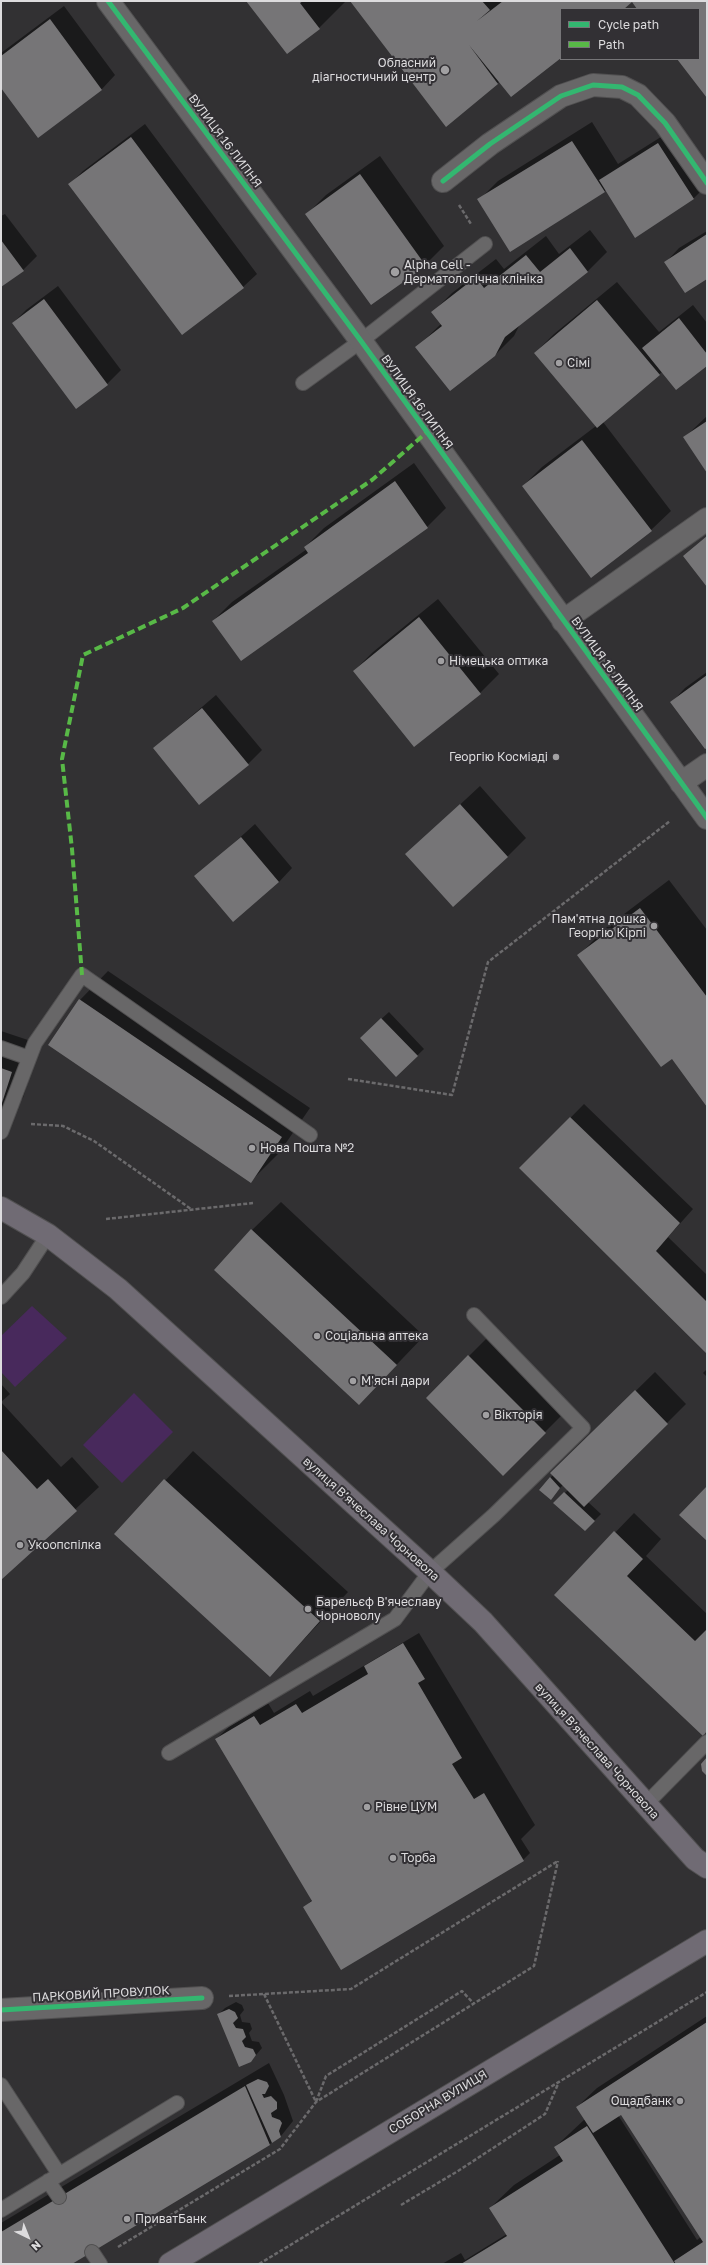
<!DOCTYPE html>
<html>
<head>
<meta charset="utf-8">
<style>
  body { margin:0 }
  #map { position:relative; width:708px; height:2265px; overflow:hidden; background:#323133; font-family:"Golos Text",sans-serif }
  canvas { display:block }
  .frame { position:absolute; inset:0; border:2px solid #dddcde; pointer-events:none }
  .legend { position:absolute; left:560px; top:8px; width:140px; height:52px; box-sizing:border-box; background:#323034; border:1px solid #767578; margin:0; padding:5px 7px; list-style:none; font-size:12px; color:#dddcde }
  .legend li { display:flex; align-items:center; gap:8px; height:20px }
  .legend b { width:20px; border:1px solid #767578 }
  .north { position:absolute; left:8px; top:2217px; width:40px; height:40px; -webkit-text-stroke:3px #323034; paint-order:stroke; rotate:137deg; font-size:11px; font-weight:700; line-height:16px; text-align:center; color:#dddcde }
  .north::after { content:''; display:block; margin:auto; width:14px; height:18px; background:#dddcde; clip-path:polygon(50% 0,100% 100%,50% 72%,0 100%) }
</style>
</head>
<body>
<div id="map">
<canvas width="708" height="2265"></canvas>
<div class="frame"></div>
<ul class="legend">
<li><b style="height:5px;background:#33b770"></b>Cycle path</li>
<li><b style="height:5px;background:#58b947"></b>Path</li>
</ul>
<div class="north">N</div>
</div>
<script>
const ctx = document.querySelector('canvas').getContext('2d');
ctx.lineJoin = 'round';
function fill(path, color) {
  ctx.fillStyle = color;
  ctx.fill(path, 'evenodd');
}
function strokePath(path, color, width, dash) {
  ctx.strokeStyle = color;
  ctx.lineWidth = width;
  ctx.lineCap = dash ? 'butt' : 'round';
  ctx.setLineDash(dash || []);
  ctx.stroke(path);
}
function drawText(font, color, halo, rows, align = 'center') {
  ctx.font = font + ' "Golos Text",sans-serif';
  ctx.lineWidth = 4;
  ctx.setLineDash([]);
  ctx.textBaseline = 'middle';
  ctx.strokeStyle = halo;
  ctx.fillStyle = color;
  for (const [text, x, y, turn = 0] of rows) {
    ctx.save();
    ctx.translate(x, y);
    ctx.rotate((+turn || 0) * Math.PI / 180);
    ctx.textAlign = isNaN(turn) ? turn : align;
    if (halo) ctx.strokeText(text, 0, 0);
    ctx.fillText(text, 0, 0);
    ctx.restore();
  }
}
fill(new Path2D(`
  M32,1306L67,1338L15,1387L1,1372V1336Z
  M134,1393L173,1432L122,1483L83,1445Z`), '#48295c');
fill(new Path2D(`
  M247,1H346L319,28Z
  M351,1H707V96L678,59H699V9H639L632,1L622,9H561V56L497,83Z
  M64,6L115,75L102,89L38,137L1,87V53Z
  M592,122L618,164L672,130L707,185L693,199L606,190L604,192L479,200L498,181Z
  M145,124L257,274L243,287L70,184L83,171Z
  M380,156L444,246L425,265L307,214L326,195Z
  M5,214L37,256L23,270L1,286V216Z
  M590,230L607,252L588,271L520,324L514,336L494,356L417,347L442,323L433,312L452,293L496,259L504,269L546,236L559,254Z
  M707,231V278L666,262L679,248Z
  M617,282L659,332L693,305L707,323V365L662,372L603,422L671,511L651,530L592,577L523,486L542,467L596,426L535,353L554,334Z
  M58,286L121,370L107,384L76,408L13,323L26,310Z
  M707,416V471L684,438Z
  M414,463L446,508L427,527L213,621L232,602L307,549L305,547L324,528Z
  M438,599L499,674L480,693L354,671L373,652Z
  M707,672V746L672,702L685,688Z
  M216,695L262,750L248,764L154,748Z
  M480,786L526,838L507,857L407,854Z
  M255,824L292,868L279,882L196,877Z
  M669,880L707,930V1105L672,1058L579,955L607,927Z
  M108,971L310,1108L279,1153L251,1181L80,1000Z
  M389,1012L424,1049L396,1076L368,1031Z
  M1,1031L40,1044L23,1098L1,1119Z
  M584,1104L693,1209L668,1237L707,1275V1353L521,1168Z
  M281,1202L424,1336L359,1404L252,1230Z
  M488,1337L564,1413L503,1474L427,1398Z
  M707,1369V1377L703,1373Z
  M655,1372L686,1404L588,1502L601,1514L585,1530L555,1503L568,1490L563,1485L557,1491L550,1478L553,1475L552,1473Z
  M1,1384L10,1394L1,1402L61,1467L72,1457L99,1487L1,1579Z
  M193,1451L348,1592L270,1676L115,1534Z
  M634,1513L661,1539L646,1556L707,1614V1730L555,1595Z
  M419,1633L535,1825L521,1839L530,1853L523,1860L304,1908L312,1900L216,1739L230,1726L268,1703L274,1713L310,1691L313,1696Z
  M236,2002L242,2005L244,2010L240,2015L242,2022L250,2023L252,2029L249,2033L252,2041L259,2042L262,2048L251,2061L218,2015L225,2008Z
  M707,2016V2264H442L461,2253L465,2260L507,2234L490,2208L514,2185L560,2155L555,2147L585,2119L577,2107L597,2088ZM621,2114L701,2237L697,2240L618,2115Z
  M269,2063L284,2095L293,2121L281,2136L270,2144L69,2264H1V2223Z`), '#0007');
fill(new Path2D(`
  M246,1H303L300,3L320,29L287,54Z
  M350,1H482L490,10L477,21L503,1H707V98L677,59H699V9H637L632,2L624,9H561V58L511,97L469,45L498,84L446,127Z
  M50,19L102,90L38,138L1,88V56Z
  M131,137L244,288L182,335L68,184Z
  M572,141L605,192L510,252L477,199Z
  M658,143L694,199L635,238L599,180Z
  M360,174L426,266L371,305L305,214Z
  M707,234V279L685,293L664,262Z
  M1,240L24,271L1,287Z
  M570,248L588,272L505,337L495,356L450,391L415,347L442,326L431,312L476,277L484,288L526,255L540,272Z
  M44,299L108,385L76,409L12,323Z
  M597,300L660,375L597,428L534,353Z
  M679,318L707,354V366L676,390L642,348Z
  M707,421V473L683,437Z
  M582,440L652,531L591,578L522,486Z
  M395,481L428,528L241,661L212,621L308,553L304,547Z
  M707,536V587L683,556Z
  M419,617L481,694L414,747L353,671Z
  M707,675V748L705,749L670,702Z
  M202,708L249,765L199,805L153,748Z
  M460,804L508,857L453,907L405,854Z
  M241,837L279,882L233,922L194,876Z
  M640,908L707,997V1107L672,1059L661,1067L577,955Z
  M79,999L282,1137L251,1183L48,1045Z
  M381,1018L418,1056L396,1077L360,1038Z
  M1,1068L12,1072L1,1106Z
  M570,1117L680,1223L656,1251L707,1302V1354L519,1168Z
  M251,1229L397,1365L359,1405L214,1270Z
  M468,1355L546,1433L503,1476L426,1398Z
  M635,1390L668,1424L584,1507L550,1473Z
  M1,1450L37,1489L48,1479L77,1511L1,1580Z
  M550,1477L560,1488L551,1500L539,1490Z
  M164,1479L320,1621L270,1677L114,1534Z
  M707,1486V1541L679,1515Z
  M564,1492L595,1521L585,1531L553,1503Z
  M614,1531L643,1559L627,1576L695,1641L707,1629V1731L703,1736L554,1595Z
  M403,1643L425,1679L418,1683L462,1758L452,1764L474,1799L484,1793L524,1861L341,1970L303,1907L312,1901L215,1739L254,1716L260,1725L296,1704L302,1713L368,1674L364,1666Z
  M707,1757V1776L702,1771L701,1764Z
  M229,2009L235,2012L238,2018L233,2023L236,2028L243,2029L246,2037L242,2041L245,2047L253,2049L256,2055L251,2062L239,2067L217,2014Z
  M707,2022V2264H676L674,2261L703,2242L621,2115L593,2133L576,2107Z
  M258,2079L267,2082L269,2086L265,2094H262L264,2098L271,2096L277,2102V2109L271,2113L272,2117L280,2120L282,2123L279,2131L281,2137L272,2143L246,2085Z
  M245,2086L270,2145L72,2264H1V2232Z
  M587,2126L675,2264H461L507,2236L489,2208L563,2161L554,2147Z`), '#767577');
const lane = new Path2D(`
  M303,383L361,341L485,244
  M1,1048L29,1058
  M1,1132L35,1043L82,975L310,1135
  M1,1297L23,1273L48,1235
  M169,1753L395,1619L430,1572L494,1515L583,1428L474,1315
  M645,1805L707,1742
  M1,2085L59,2174
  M48,2181L59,2197
  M1,2210L177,2103
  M92,2252L100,2264`);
const street = new Path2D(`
  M108,1L361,341L707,818
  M443,181L490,144L561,96L593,85L622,87L638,95L665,123L707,183
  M563,621L707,519
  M681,783L707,765
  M1,2010L202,1998`);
const primary = new Path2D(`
  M1,1208L48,1235L118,1289L430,1572L483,1622L695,1859L707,1867
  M170,2264L707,1941`);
strokePath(lane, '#515051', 16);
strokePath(street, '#515051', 24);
strokePath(primary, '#515051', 24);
strokePath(new Path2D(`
  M459,205L471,224
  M348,1079L452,1095L488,962L670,821
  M31,1124L63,1126L94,1141L191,1209
  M106,1219L253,1203
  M264,1994L316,2102L326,2076L462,1991L474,2004
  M229,1996L351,1989L558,1861
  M401,2205L458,2171L545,2114L558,2084
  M118,2247L280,2149L316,2102L534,1966L558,1861
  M259,2264L707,1992`), '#6b6a6c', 2.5, [4, 2]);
strokePath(lane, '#686768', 14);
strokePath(street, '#686768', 22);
strokePath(primary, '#706b74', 22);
strokePath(new Path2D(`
  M82,975L72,849L62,759L83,655L183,608L372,480L427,432`), '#58b947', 4, [8, 4]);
strokePath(new Path2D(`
  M108,1L361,341L707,818
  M443,181L490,144L561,96L593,85L622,87L638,95L665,123L707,183
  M1,2010L202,1998`), '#33b770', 5);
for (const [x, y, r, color] of [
  [445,70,5,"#a1a0a2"],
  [395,272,5,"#a1a0a2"],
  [559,363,4,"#a1a0a2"],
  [441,661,4,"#a1a0a2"],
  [556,757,4,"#a1a0a2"],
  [654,926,4,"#a1a0a2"],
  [252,1148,4,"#a1a0a2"],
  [317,1336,4,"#a1a0a2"],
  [353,1381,4,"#a1a0a2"],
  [486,1415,4,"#a1a0a2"],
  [20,1545,4,"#a1a0a2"],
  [308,1609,4,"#a1a0a2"],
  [367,1807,4,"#a1a0a2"],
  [393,1858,4,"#a1a0a2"],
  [680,2101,4,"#a1a0a2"],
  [127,2219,4,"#a1a0a2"]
]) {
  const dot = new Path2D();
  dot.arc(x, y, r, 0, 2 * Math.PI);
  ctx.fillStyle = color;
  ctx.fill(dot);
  strokePath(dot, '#323034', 1.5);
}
drawText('12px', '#dddcde', '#323034', [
  ["Обласний",436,63,"right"],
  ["діагностичний центр",436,77,"right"],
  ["Alpha Cell -",404,265],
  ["Дерматологічна клініка",404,279],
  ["Сімі",567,363],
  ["Німецька оптика",449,661],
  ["Георгію Косміаді",548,757,"right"],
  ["Пам'ятна дошка",646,919,"right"],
  ["Георгію Кірпі",646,933,"right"],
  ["Нова Пошта №2",260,1148],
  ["Соціальна аптека",325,1336],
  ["М'ясні дари",361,1381],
  ["Вікторія",494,1415],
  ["Укоопспілка",28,1545],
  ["Барельєф В'ячеславу",316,1602],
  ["Чорноволу",316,1616],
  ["Рівне ЦУМ",375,1807],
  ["Торба",401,1858],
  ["Ощадбанк",672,2101,"right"],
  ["ПриватБанк",135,2219]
], 'left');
drawText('12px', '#dddcde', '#323034', [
  ["ВУЛИЦЯ 16 ЛИПНЯ",225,141,53],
  ["ВУЛИЦЯ 16 ЛИПНЯ",417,402,54],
  ["ВУЛИЦЯ 16 ЛИПНЯ",607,664,54],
  ["вулиця Вʼячеслава Чорновола",371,1519,42],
  ["вулиця Вʼячеслава Чорновола",597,1751,48],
  ["ПАРКОВИЙ ПРОВУЛОК",101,1994,-3],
  ["СОБОРНА ВУЛИЦЯ",438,2102,-31]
]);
</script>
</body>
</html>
